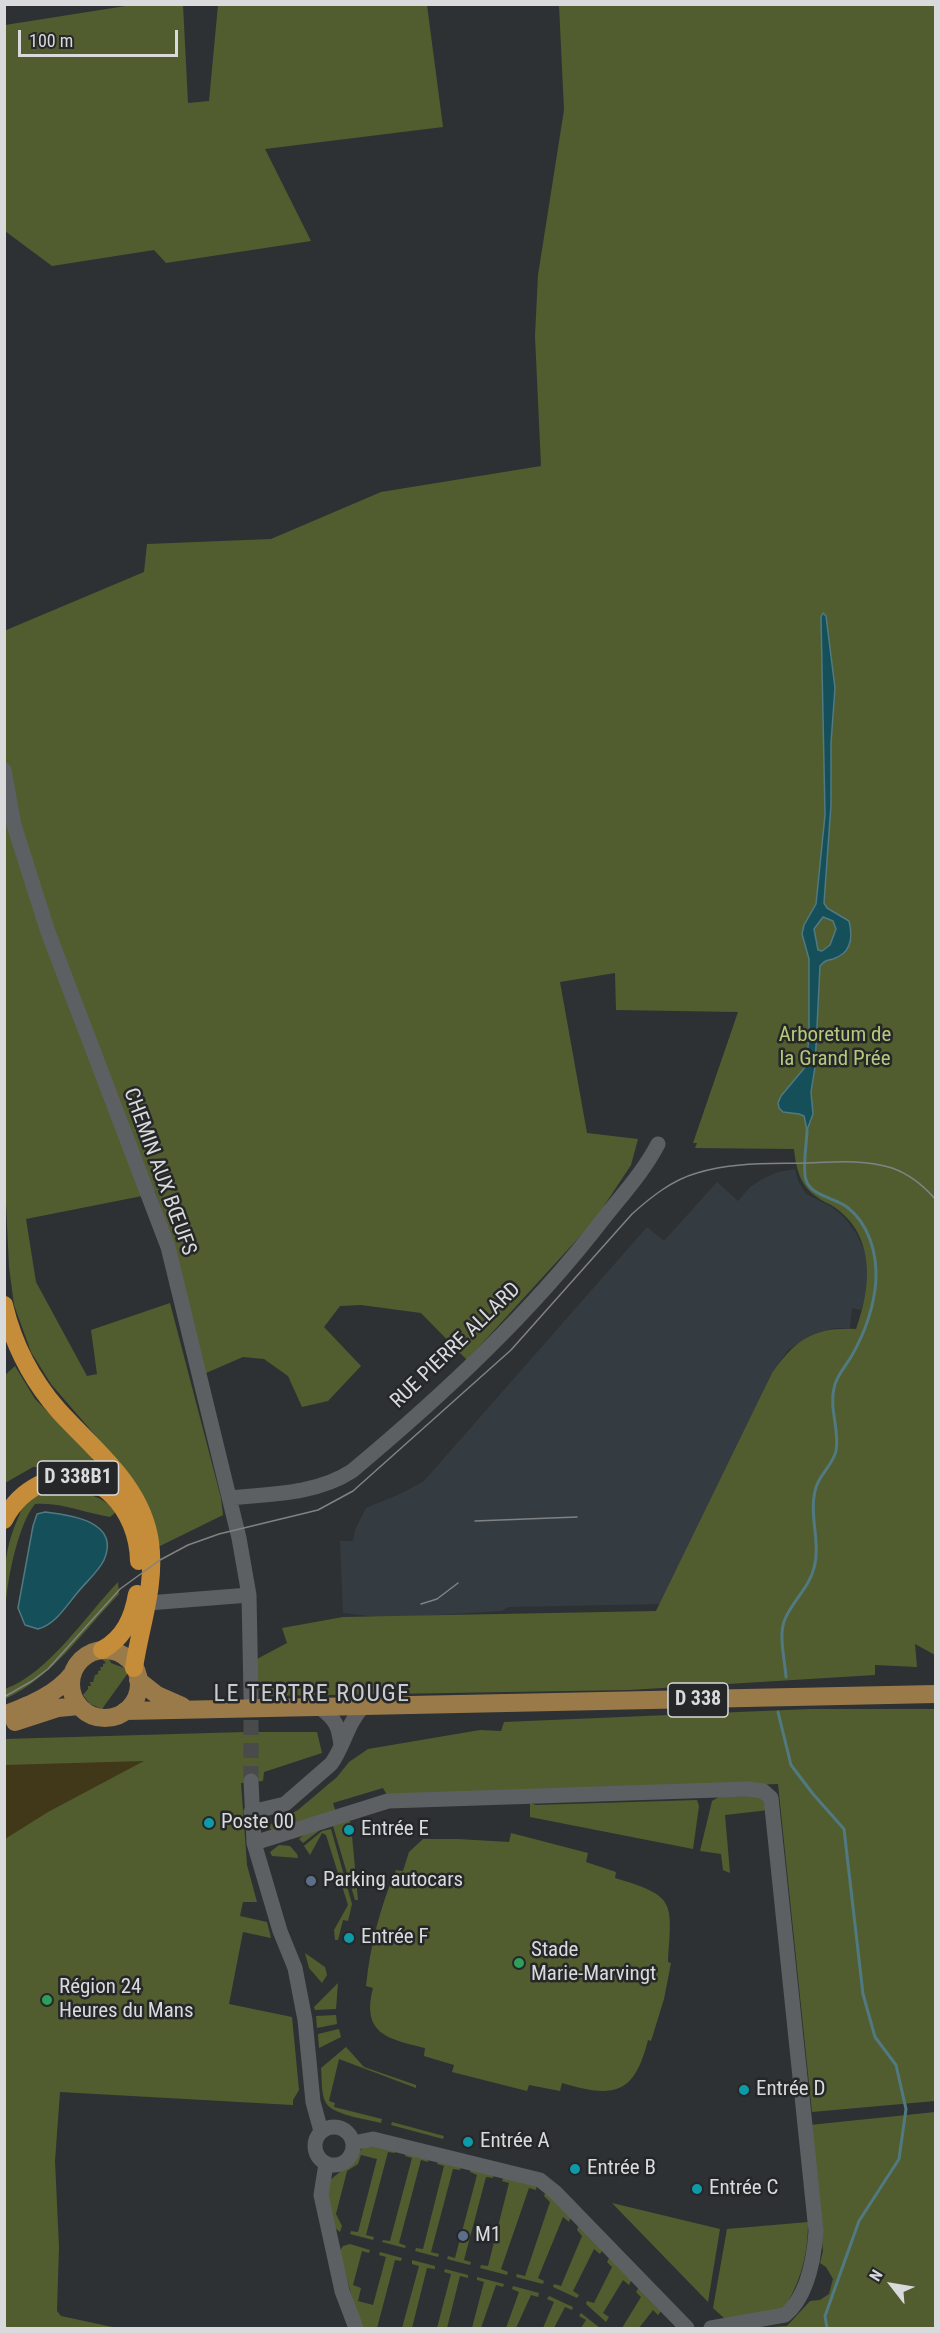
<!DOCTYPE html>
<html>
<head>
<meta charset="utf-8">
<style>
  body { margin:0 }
  #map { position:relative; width:940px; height:2333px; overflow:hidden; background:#2e3133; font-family:"Roboto Condensed",sans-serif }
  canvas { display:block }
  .frame { position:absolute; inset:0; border:6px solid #d8dadb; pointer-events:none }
  .north { position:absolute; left:862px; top:2255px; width:60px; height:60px; -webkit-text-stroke:4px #252729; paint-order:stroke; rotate:301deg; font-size:16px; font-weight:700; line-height:24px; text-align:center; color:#d8dadb }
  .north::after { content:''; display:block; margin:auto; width:21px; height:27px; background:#d8dadb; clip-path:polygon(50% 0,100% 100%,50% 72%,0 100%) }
  .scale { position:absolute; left:18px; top:30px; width:160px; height:27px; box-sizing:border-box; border:3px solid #d8dadb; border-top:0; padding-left:8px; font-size:18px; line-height:21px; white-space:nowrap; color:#d8dadb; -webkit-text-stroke:4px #252729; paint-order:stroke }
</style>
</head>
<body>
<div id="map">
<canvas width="940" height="2333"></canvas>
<div class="frame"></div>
<div class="north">N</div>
<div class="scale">100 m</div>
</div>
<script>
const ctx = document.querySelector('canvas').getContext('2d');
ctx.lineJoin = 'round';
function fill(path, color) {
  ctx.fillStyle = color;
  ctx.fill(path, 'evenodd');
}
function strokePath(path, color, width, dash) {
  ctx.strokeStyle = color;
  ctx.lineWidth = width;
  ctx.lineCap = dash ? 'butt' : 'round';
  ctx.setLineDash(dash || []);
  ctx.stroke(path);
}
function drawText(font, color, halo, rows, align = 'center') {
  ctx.font = font + ' "Roboto Condensed",sans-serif';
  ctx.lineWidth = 5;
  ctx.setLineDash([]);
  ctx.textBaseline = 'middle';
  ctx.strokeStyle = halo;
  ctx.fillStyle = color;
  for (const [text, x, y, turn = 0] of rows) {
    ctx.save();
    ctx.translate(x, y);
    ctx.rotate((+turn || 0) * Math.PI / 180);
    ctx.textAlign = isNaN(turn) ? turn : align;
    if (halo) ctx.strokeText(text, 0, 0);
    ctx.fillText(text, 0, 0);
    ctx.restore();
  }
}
fill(new Path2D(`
  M795,1169L798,1181L806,1194L832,1207L844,1217L856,1233L868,1257L869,1289L861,1310L852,1308L850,1328H834L809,1336L788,1350L772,1373L662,1604L508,1607L502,1611L386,1618L343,1613L340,1541H353L355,1530L366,1508L402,1493L424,1481L647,1227L664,1241L717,1182L738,1201L750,1187L764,1178L778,1172Z`), '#343c42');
fill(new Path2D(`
  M132,5H183L188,103L209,101L218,5H427L443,127L265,149L311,241L166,263L154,250L52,266L5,231V25Z
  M559,5H935V1655L915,1644L917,1667L875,1665V1675L629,1690L266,1696L257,1687V1659L287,1643L282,1628L343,1617L656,1611L772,1373C796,1339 814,1327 856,1329C871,1289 876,1238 837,1209C831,1204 823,1202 817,1197C800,1186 796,1168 794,1149L695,1148L697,1143H693L738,1012L616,1010L615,973L560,982L587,1133L638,1139L631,1165L594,1221L467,1360L421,1313L361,1305L340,1306L324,1327L361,1366L328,1401L302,1407L288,1376L264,1359L243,1357L206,1373L175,1250L155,1191L142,1196L26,1219L36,1282L87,1376L97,1374L91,1330L170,1303L221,1498L223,1515L158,1547L120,1464L51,1384L31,1352L14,1305L9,1267L4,1160V631L144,572L147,544L271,539L381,492L541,466L535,336L538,275L564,110Z
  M15,1366L35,1399L93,1457L90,1465L33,1467L5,1483V1375Z
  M71,1490C89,1494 104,1497 116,1512L110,1517C84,1513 62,1502 35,1504C17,1526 6,1585 5,1613C5,1574 2,1555 18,1518C22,1509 25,1500 34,1495C45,1490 58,1490 71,1490Z
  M118,1582L119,1594C82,1632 54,1676 5,1699V1689C49,1673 86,1615 118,1582Z
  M102,1659H109L111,1663L124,1668L128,1673L102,1709L90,1704L83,1695L88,1689V1686H91L90,1682H93L95,1675L98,1674V1671L101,1670L100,1667H103V1664L106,1663Z
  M810,1709H935V2101L812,2112L778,1784L388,1797L383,1788L333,1803L336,1813L272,1830L269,1828L271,1824L298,1810L337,1777L349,1762L368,1749L480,1730L501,1731L504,1722Z
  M245,1732H317L322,1753L264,1772L263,1781L241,1783L247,1865L257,1902H243L240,1916L267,1922L271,1938L243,1932L229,2004L292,2017L299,2090L293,2100V2105L60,2092L55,2161L59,2247L57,2311L61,2316L117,2328H5L4,1739Z
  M758,1796L765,1801L769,1810L725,1815L730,1873L723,1870L721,1854L700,1851L712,1801L719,1797Z
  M697,1800L699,1806L693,1849L530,1817V1803L536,1805Z
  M349,1818L351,1826L347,1827L348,1836H352L358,1900H355L333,1826L320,1830L303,1843L299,1839L310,1829Z
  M331,1829L352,1904L348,1921L343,1920L338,1940H335L334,1930L348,1905L326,1835L322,1833L310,1855L304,1846L322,1831Z
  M511,1833L588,1853L586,1862L616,1872L615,1878C676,1896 672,1901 668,1962L671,1963L664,1999L651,2041L648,2040C634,2096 613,2098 562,2083L560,2091L529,2085L527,2091L452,2072L454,2065L424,2056L425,2048C388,2039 361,2034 373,1988L366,1986C370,1946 380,1907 396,1870L403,1871L409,1852L423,1839H458L509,1842Z
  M279,1845L290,1846L297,1854L298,1858L272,1856L270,1852Z
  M305,1953L325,1967L327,1975L322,1983L309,1968Z
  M338,1983L336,2009L315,2010L314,2007Z
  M336,2015L337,2024L317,2028L316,2016Z
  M339,2029L341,2037L319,2048L318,2034Z
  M346,2047L364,2067L416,2085V2088L339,2059L329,2101L335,2103L334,2107L382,2119L381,2123C367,2119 330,2115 325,2101C321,2092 322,2079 321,2068Z
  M935,2112V2328H756L787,2326L810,2301L820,2300L829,2294L833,2279L826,2267L820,2263L823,2251L810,2125Z
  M392,2122L444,2136L443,2139L391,2125Z
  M366,2146L396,2148L395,2153L388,2152L366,2235L374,2237L373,2240L350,2234L351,2231L358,2232L377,2159L361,2155L358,2164L347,2171L336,2214L342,2226L340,2232L334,2227L327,2197L330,2180L350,2164L359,2151Z
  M406,2150L429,2156L428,2162L421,2160L399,2243L406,2246L405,2248L382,2242L383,2240L390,2241L412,2158L405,2156Z
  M439,2159L462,2165L460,2170L453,2169L431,2252L439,2254L438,2257L415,2251L416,2248L423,2249L444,2166L437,2164Z
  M471,2167L494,2173L493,2178L486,2177L464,2260L471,2262L470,2265L447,2259L448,2256L455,2258L477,2175L470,2172Z
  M504,2176L537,2185L536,2190L529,2188L501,2269L508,2272L507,2275L480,2268L481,2265L488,2266L509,2183L502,2181Z
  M546,2190L571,2216L569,2222L563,2217L538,2278L544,2281L543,2284L516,2277L517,2274L525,2276L550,2202L544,2196Z
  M612,2203L720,2229L708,2302Z
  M808,2222C808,2254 801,2282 783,2310L725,2319L713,2308L727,2229Z
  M579,2224L603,2249L600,2254L594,2249L573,2291L579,2295L577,2298L553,2287L554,2284L561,2286L582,2236L577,2230Z
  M350,2244L370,2250L369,2253L362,2251L353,2285L361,2288L358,2301L373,2305L386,2257L379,2255L380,2252L402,2258L401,2261L395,2260L377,2328H361L339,2252L343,2246Z
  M610,2256L632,2279L629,2285L623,2280L603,2313L609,2317L606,2322L586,2304L587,2301L594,2303L612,2267L607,2262Z
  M412,2260L435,2266V2269L427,2268L412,2328H402L419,2266L412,2264Z
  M445,2269L468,2275V2278L460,2276L447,2328H437L451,2274L444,2272Z
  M477,2277L504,2284L503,2287L496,2285L481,2328H472L484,2282L477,2280Z
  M513,2286L539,2293L538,2297L531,2295L516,2328H506L519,2292L512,2289Z
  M639,2287L662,2310L658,2315L653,2310L639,2328H622L641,2297L636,2292Z
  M549,2296L573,2307L572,2310L565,2307L554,2328H543L554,2302L547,2299Z
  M581,2313L600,2328H581L586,2320L579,2316Z`), '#515d2f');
fill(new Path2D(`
  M144,1761L48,1812L5,1839V1765Z`), '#403818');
const water = new Path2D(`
  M823,613L826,616L835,688L831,743V805L824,903L827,908L849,921C853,937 852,953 833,959C827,960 824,961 820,966L815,1067L811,1092L813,1114L807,1130L804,1116L799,1114L783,1112L779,1108L778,1103L781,1096L806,1066L809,1037V959L802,934L804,925L816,904L825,815L821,617ZM823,917L833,921L836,929L830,945L822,951L818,950L814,929Z
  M45,1512C70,1515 121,1521 104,1560C99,1571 85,1583 78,1592C66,1606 56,1624 38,1629L25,1625L18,1608L33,1526L37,1514Z`);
fill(water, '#15505a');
strokePath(water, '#507981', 1.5);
strokePath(new Path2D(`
  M786,1677C785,1660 778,1635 785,1619C793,1600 809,1588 814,1568C821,1543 809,1516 815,1491C818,1475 832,1467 836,1451C840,1430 829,1410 834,1388C836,1376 845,1367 851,1357C865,1333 874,1307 876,1280C877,1253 869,1224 847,1207C835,1198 811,1196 806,1180C802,1169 807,1143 807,1130
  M778,1712L791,1765L813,1794L844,1829L863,1994L875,2037L896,2065L906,2109L899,2159L859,2221L825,2316L827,2328`), '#507981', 3);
strokePath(new Path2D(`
  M251,1697V1781`), '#484a4c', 15, [15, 8]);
strokePath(new Path2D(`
  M4,770L14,825L48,932L168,1247L239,1538L249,1595L251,1696
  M230,1498C271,1494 317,1494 352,1471C444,1394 531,1313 604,1218C623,1194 644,1171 658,1144
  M148,1603L249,1595
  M320,1708C336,1719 339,1727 341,1746
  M251,1781L254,1843L280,1931L295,1968L305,2020L313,2102L321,2131
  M251,1812L285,1804L331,1764C344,1747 347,1723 363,1707
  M254,1843L388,1801L748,1789L763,1791L771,1798L816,2231C814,2259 808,2296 785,2315L711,2328
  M315 2146a19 19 0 1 1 38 0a19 19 0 1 1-38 0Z
  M353,2143L373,2139L540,2180L555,2192L687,2328
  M326,2164L321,2195L342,2291L356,2328`), '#5d6063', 15);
strokePath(new Path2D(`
  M71 1684a34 34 0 1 1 68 0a34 34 0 1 1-68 0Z
  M138,1680L157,1695L182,1706
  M125,1711L936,1694
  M4,1715C30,1705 56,1695 73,1673
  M15,1722L58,1708L79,1706`), '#9b7a4a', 18);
strokePath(new Path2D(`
  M4,1305C13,1343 32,1380 58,1410C94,1450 142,1485 150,1542C156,1586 140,1626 134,1668
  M4,1520C13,1502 26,1490 45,1482C99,1462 138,1510 139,1561
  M102,1650C124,1638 133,1618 137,1594`), '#c58c39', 18);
strokePath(new Path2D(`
  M475,1521L577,1517
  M421,1604L437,1599L458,1583
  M4,1697L32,1681L48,1669L120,1589L160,1560L188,1545L219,1534L318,1510L353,1491L511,1350L632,1214C651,1197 672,1180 697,1173C732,1162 769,1164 806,1163C834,1162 864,1159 892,1168C909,1174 924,1186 936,1200`), '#808284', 1.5);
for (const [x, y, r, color] of [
  [209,1823,6,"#0f9aa8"],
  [349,1830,6,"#0f9aa8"],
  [311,1881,6,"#5c6f8a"],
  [349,1938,6,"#0f9aa8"],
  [519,1963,6,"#2e9e5b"],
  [47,2000,6,"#2e9e5b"],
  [744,2090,6,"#0f9aa8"],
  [468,2142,6,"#0f9aa8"],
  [575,2169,6,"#0f9aa8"],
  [697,2189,6,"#0f9aa8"],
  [463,2236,6,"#5c6f8a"]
]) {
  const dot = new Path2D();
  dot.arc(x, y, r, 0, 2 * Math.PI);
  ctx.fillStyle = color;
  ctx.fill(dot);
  strokePath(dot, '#252729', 2);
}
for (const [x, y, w] of [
  [78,1478,81],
  [698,1700,60]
]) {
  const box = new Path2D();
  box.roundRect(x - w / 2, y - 17, w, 34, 4.5);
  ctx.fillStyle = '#252729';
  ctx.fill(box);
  strokePath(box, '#d8dadb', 1.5);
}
drawText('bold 20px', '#d8dadb', null, [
  ["D 338B1",78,1478],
  ["D 338",698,1700]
]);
drawText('21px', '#b4c97a', '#252729', [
  ["Arboretum de",835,1036],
  ["la Grand Prée",835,1060]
]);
drawText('21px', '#d8dadb', '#252729', [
  ["CHEMIN AUX BŒUFS",159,1172,70],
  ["RUE PIERRE ALLARD",456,1346,-44]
]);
drawText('21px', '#d8dadb', '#252729', [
  ["Poste 00",221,1823],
  ["Entrée E",361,1830],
  ["Parking autocars",323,1881],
  ["Entrée F",361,1938],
  ["Stade",531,1951],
  ["Marie-Marvingt",531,1975],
  ["Région 24",59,1988],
  ["Heures du Mans",59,2012],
  ["Entrée D",756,2090],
  ["Entrée A",480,2142],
  ["Entrée B",587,2169],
  ["Entrée C",709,2189],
  ["M1",475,2236]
], 'left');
ctx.letterSpacing = '1.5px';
drawText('24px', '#c9cccf', '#252729', [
  ["LE TERTRE ROUGE",312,1695]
]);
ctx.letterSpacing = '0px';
</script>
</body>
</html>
